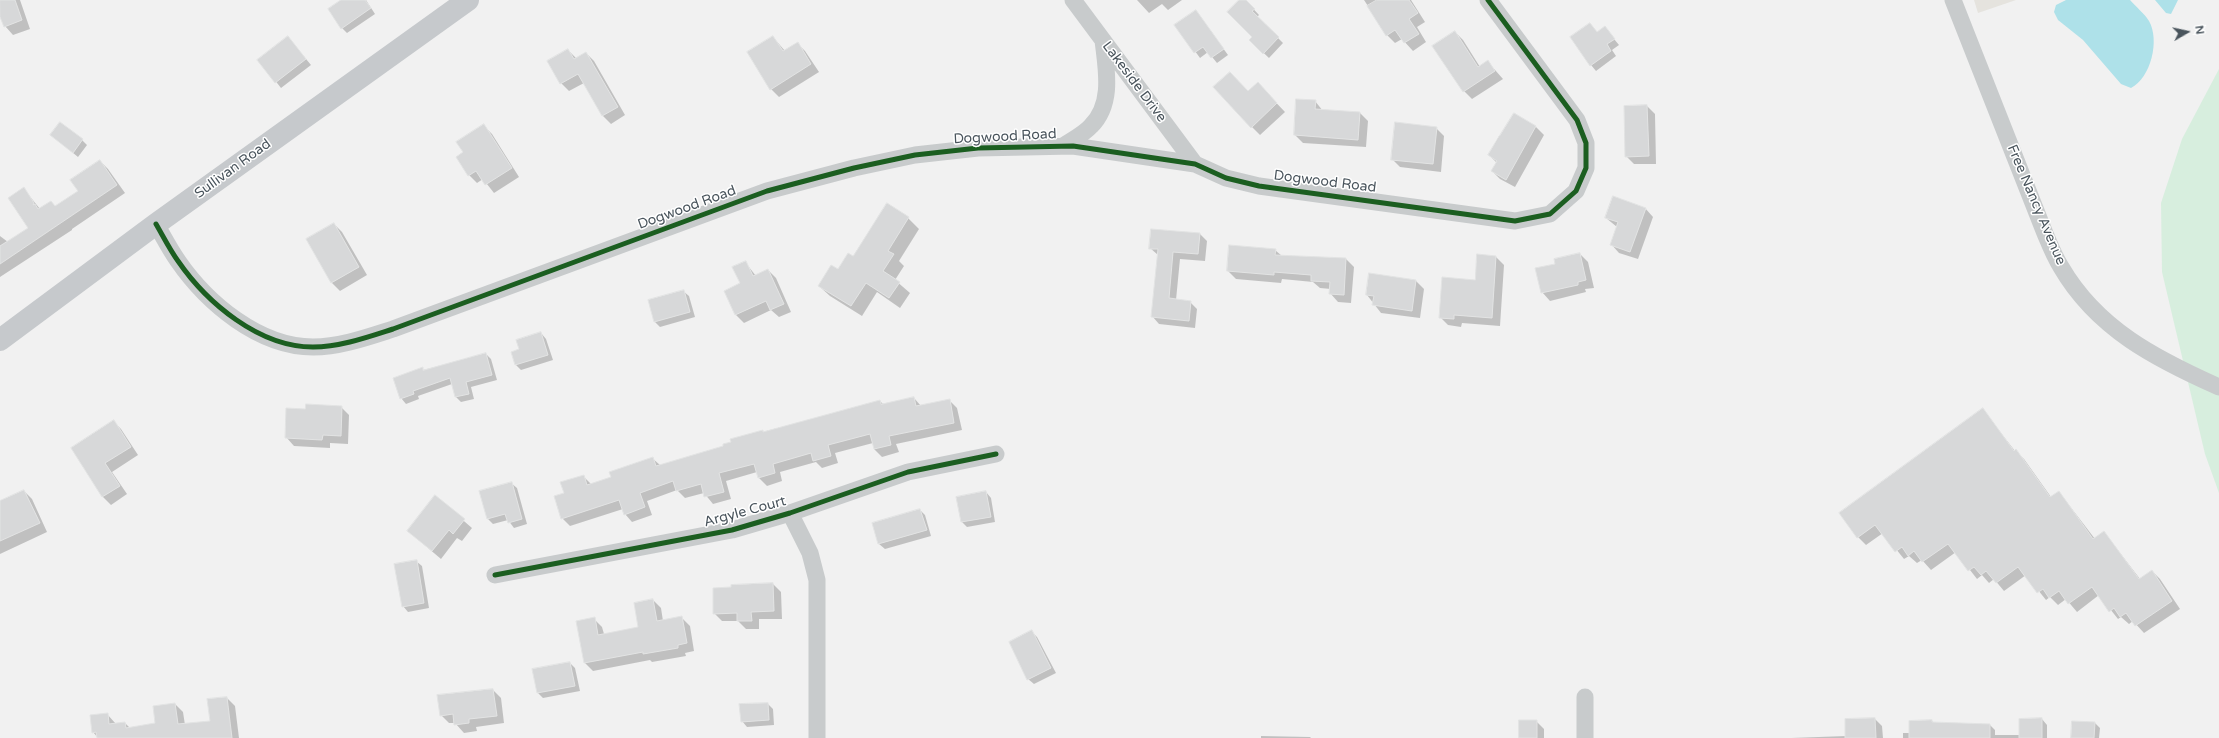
<!DOCTYPE html>
<html>
<head>
<meta charset="utf-8">
<style>
  body { margin:0 }
  #map { position:relative; width:2219px; height:738px; overflow:hidden; background:#f1f1f1; font-family:"Varela Round",sans-serif }
  canvas { display:block }
  .north { position:absolute; left:2167px; top:12px; width:40px; height:40px; -webkit-text-stroke:3px #fff; paint-order:stroke; rotate:81deg; font-size:11px; font-weight:700; line-height:16px; text-align:center; color:#49545c }
  .north::after { content:''; display:block; margin:auto; width:14px; height:18px; background:#49545c; clip-path:polygon(50% 0,100% 100%,50% 72%,0 100%) }
</style>
</head>
<body>
<div id="map">
<canvas width="2219" height="738"></canvas>
<div class="north">N</div>
</div>
<script>
const ctx = document.querySelector('canvas').getContext('2d');
ctx.lineJoin = 'round';
function fill(path, color) {
  ctx.fillStyle = color;
  ctx.fill(path, 'evenodd');
}
function strokePath(path, color, width, dash) {
  ctx.strokeStyle = color;
  ctx.lineWidth = width;
  ctx.lineCap = dash ? 'butt' : 'round';
  ctx.setLineDash(dash || []);
  ctx.stroke(path);
}
function drawText(font, color, halo, rows, align = 'center') {
  ctx.font = font + ' "Varela Round",sans-serif';
  ctx.lineWidth = 3;
  ctx.setLineDash([]);
  ctx.textBaseline = 'middle';
  ctx.strokeStyle = halo;
  ctx.fillStyle = color;
  for (const [text, x, y, turn = 0] of rows) {
    ctx.save();
    ctx.translate(x, y);
    ctx.rotate((+turn || 0) * Math.PI / 180);
    ctx.textAlign = isNaN(turn) ? turn : align;
    if (halo) ctx.strokeText(text, 0, 0);
    ctx.fillText(text, 0, 0);
    ctx.restore();
  }
}
fill(new Path2D(`
  M1974,0H2016L1978,13Z`), '#e5e3de');
fill(new Path2D(`
  M2219,69V493L2205,454L2162,272L2161,203L2182,139Z`), '#d7eede');
fill(new Path2D(`
  M2066,0H2130C2136,7 2144,13 2149,21C2160,40 2151,78 2131,88L2121,84L2083,40L2058,20L2054,12L2056,5Z
  M2155,0H2178L2171,14L2166,13Z`), '#aee1e9');
fill(new Path2D(`
  M0,0H20L30,29L13,35L5,26L0,13Z
  M343,0H366L375,14L347,33L342,28Z
  M1137,0H1182L1168,10L1162,4L1149,13Z
  M1241,0H1245L1259,15L1257,17L1283,43L1269,58L1250,40L1253,37Z
  M1364,0H1411L1425,22L1417,27L1426,42L1413,51L1402,39L1395,43L1387,35Z
  M1196,11L1228,55L1217,63L1208,52L1200,58L1176,25Z
  M1590,24L1598,33L1605,28L1619,45L1612,50L1616,56L1596,71L1591,65Z
  M1455,32L1463,40L1480,67L1488,62L1503,79L1472,99L1464,91Z
  M288,37L311,65L281,88L259,60Z
  M773,37L785,51L797,43L805,51L819,72L779,97L771,89Z
  M568,50L577,59L586,53L594,61L625,115L611,124L603,116L584,83L569,91L561,83L549,61Z
  M1266,92L1285,112L1260,135L1252,127L1248,93Z
  M1315,101L1323,111L1360,113L1368,121L1366,147L1303,143L1295,135Z
  M1647,106L1655,114L1656,164H1634L1626,156Z
  M484,126L492,134L519,177L494,193L483,179L477,183L469,175L464,152Z
  M1536,127L1544,135L1515,187L1500,179L1492,171L1497,163L1489,155L1499,136L1502,137Z
  M1436,128L1444,136L1441,172L1400,167L1392,159Z
  M51,135L82,140L87,145L78,157Z
  M100,161L108,169L125,193L72,229V230L0,277V236L8,242L29,228L24,189L40,209L51,202L56,207L79,191Z
  M887,205L908,218L919,229L899,261L904,266L895,280L910,293L900,308L877,292L862,316L830,296L819,286L854,258Z
  M1645,208L1653,217L1638,259L1619,253L1611,244L1617,227L1606,218Z
  M334,224L342,232L367,275L340,291L332,283Z
  M1200,234L1207,241L1205,261L1180,259L1176,300L1190,302L1197,309L1195,328L1159,324L1152,316L1158,255L1150,248Z
  M1275,250L1282,256L1346,259L1354,267L1351,303L1338,302L1330,293L1331,289L1320,288L1313,282L1282,279L1281,283L1236,279L1228,271Z
  M1580,254L1588,262L1594,288L1585,289L1586,292L1550,301L1542,292L1557,264Z
  M1496,257L1504,265L1500,326L1462,323L1461,327L1448,325L1440,317L1476,281Z
  M745,262L756,276L768,270L776,278L791,312L779,317L771,310L744,323L736,315L725,291L741,284Z
  M1416,281L1424,289L1420,318L1381,313L1367,295Z
  M683,291L689,296L695,317L660,327L655,322L649,300Z
  M541,333L546,339L553,360L521,370L516,365L521,350Z
  M486,354L491,359L497,380L471,387L474,399L461,402L456,397L452,384L418,396L419,399L406,404L401,398L422,369L424,370Z
  M914,398L921,406L949,400L957,408L962,430L896,444L899,452L882,457L874,449L873,443L835,453L838,463L822,468L816,462L780,472L782,481L767,486L759,478L757,472L726,481L731,499L713,504L704,493L685,498L677,490L647,501L652,515L632,522L625,514L623,509L570,526L562,518L565,494L583,476L591,484L612,478L652,458L660,465L725,447L732,443V440L880,401L883,404Z
  M341,407L349,415L348,444L330,443V448L294,446L286,437L306,410Z
  M1983,410L2015,451L2024,459L2051,497L2059,492L2095,539L2104,532L2140,579L2152,571L2160,579L2180,609L2144,633L2133,621L2129,624L2121,617L2118,619L2099,595L2077,612L2066,599L2058,605L2050,597L2046,600L2026,575L2004,591L1994,579L1989,583L1982,575L1977,579L1956,552L1931,570L1922,560L1917,563L1909,556L1904,559L1883,533L1866,545L1858,537Z
  M113,421L121,429L138,455L112,472L127,494L111,505L103,497L72,448Z
  M511,483L517,488L527,524L514,528L508,520L493,524L488,519Z
  M24,491L32,499L47,532L0,554V501Z
  M986,492L991,498L995,522L967,527L962,522Z
  M436,497L472,528L462,541L457,538L441,559L408,531Z
  M920,510L925,515L931,536L885,549L879,544L874,524Z
  M416,561L422,566L429,608L408,612L403,606Z
  M773,584L781,592L782,619H759V629H746L738,621H722L714,613Z
  M653,600L661,608L663,621L681,617L690,626L694,651L685,653L686,656L652,662L650,660L593,671L585,663L577,622L594,619L602,627L604,634L639,627Z
  M1032,632L1037,637L1056,673L1034,684L1028,679Z
  M570,663L575,668L580,691L543,698L538,693Z
  M493,690L501,698L504,723L476,727L477,731L464,733L455,723H449L441,715Z
  M227,698L235,706L239,738H98L93,732L107,714L116,724L125,723L130,728L156,724L175,704L183,712L185,725L211,721Z
  M768,704L773,709L774,725L747,727L742,721Z
  M1875,719L1882,726L1883,738H1791L1846,736Z
  M2042,719L2047,725V738H1903V733H1910L1932,721L1934,723L1990,725L1995,730V735H2020Z
  M1536,721L1544,729V738H1520Z
  M2094,722L2100,728L2099,738H2072Z
  M1261,736L1310,737L1311,738H1261Z`), '#0003');
const building = new Path2D(`
  M0,0H15L22,20L4,27L0,17Z
  M341,0H365L371,8L341,29L328,9Z
  M1239,0H1246L1255,9L1252,11L1279,37L1263,54L1249,40L1252,37L1227,12Z
  M1377,0H1409L1418,13L1409,19L1419,34L1404,43L1395,30L1386,36L1367,6Z
  M1196,10L1224,49L1211,58L1203,47L1194,53L1174,25Z
  M1590,23L1597,32L1605,26L1615,39L1607,44L1611,51L1590,66L1570,37Z
  M1455,31L1478,67L1488,60L1495,71L1463,92L1432,46Z
  M288,36L306,59L275,83L257,60Z
  M773,36L783,51L798,42L811,64L770,90L747,52Z
  M568,49L574,59L586,52L618,107L602,116L578,74L560,84L547,61Z
  M1230,72L1248,91L1258,82L1277,103L1251,128L1213,87Z
  M1296,99L1316,100L1315,109L1360,112L1358,140L1294,135Z
  M1647,105L1649,156L1625,157L1624,106Z
  M1514,113L1536,126L1506,180L1491,171L1497,161L1488,155Z
  M60,122L83,139L73,153L50,135Z
  M1395,122L1437,127L1433,164L1391,160Z
  M484,124L512,168L485,185L476,171L468,176L456,157L463,152L456,142Z
  M100,160L117,185L0,264V246L28,228L8,198L24,187L34,203L33,205L35,204L38,209L51,201L55,206L78,191L70,180Z
  M1613,196L1646,208L1630,252L1610,245L1618,222L1605,218Z
  M887,203L909,217L888,251L894,254L883,271L900,282L889,298L866,283L851,306L818,286L831,265L838,269L848,253L853,256Z
  M334,223L359,267L331,283L306,239Z
  M1151,229L1200,233L1198,254L1173,252L1169,298L1191,301L1189,321L1151,317L1158,249H1149Z
  M1229,245L1276,249L1275,255L1346,258L1344,295L1329,294L1330,282L1311,281V275L1274,272V275L1227,271Z
  M1580,253L1586,280L1578,282V285L1541,293L1535,268L1555,264L1554,259Z
  M1477,254L1496,256L1492,318L1454,315V319L1439,318L1442,277L1475,280Z
  M746,261L753,276L768,269L784,304L770,310L766,301L735,315L724,291L740,283L732,267Z
  M1369,273L1416,280L1412,311L1372,305L1374,296L1366,295Z
  M684,290L690,312L654,322L648,300Z
  M541,332L548,355L515,365L511,352L519,349L516,340Z
  M486,353L492,375L466,382L469,394L455,397L450,378L413,391L414,394L400,399L393,378L423,367V370Z
  M914,397L916,406L950,399L954,423L889,436L891,445L874,449L870,434L828,445L831,456L813,461L811,453L773,464L775,473L758,478L754,464L719,473L724,492L704,497L701,484L676,491L673,481L640,493L645,507L624,515L619,500L561,519L554,496L564,493L560,482L584,475L587,485L611,477L609,472L653,457L656,466L723,446V444L731,442L730,439L763,430V432L880,400L881,404Z
  M306,404L342,406L341,436L323,435L322,440L285,438L286,408L305,409Z
  M1983,408L2014,451L2016,449L2050,497L2059,491L2093,539L2104,531L2139,579L2152,570L2172,601L2135,626L2126,613L2120,617L2114,608L2109,612L2092,587L2068,604L2059,591L2049,598L2043,589L2037,593L2018,567L1996,583L1986,571L1981,575L1974,567L1968,571L1948,544L1922,562L1914,551L1908,556L1902,547L1895,552L1875,525L1857,538L1839,513Z
  M114,420L131,447L105,463L120,486L102,497L71,448Z
  M512,482L522,519L508,523L505,514L487,519L479,491Z
  M24,490L40,523L0,541V501Z
  M986,491L991,517L961,522L956,497Z
  M435,495L465,519L453,534L449,530L432,551L407,531Z
  M920,509L927,530L878,544L872,523Z
  M417,560L424,603L402,607L394,564Z
  M773,583L774,611L751,612L752,621H737V613L713,614V588L731,587V585Z
  M653,599L657,621L682,616L687,643L678,645V648L643,654V652L584,663L576,621L595,617L598,635L638,627L634,603Z
  M1032,630L1051,668L1027,680L1009,642Z
  M570,662L575,686L537,693L532,669Z
  M493,689L497,716L469,719V723L454,725L453,714L440,716L437,695Z
  M227,697L232,738H97L96,732L92,733L90,715L108,713L109,724L125,722L126,728L155,723L153,706L175,703L178,724L210,721L207,699Z
  M768,703L769,720L741,722L739,704Z
  M1875,718L1876,738H1845V719Z
  M2042,718V738H2019V719Z
  M1519,720H1537V738H1519Z
  M1932,720V722L1990,724V738H1909V721Z
  M2072,721L2095,722L2094,738H2071Z`);
fill(building, '#d7d8d9');
strokePath(building, '#e2e3e3', 1);
strokePath(new Path2D(`
  M1073,0L1195,164
  M1953,0L2044,231C2049,243 2054,256 2061,267C2097,329 2156,359 2219,387
  M1063,146C1072,140 1084,134 1091,126C1114,103 1106,68 1103,40
  M156,224C163,236 170,250 178,261C207,303 259,347 313,347C340,347 368,337 393,329L767,191L854,168L915,155L978,148L1073,146L1195,164L1226,178L1259,186L1515,221L1550,214L1576,191L1586,168V143L1577,120L1488,0
  M790,513L810,553L817,580V738
  M495,575L732,530L790,513L908,472L996,454
  M1585,738V697`), '#c8cbcc', 17);
strokePath(new Path2D(`
  M0,340L156,224L468,0`), '#c6c9cc', 22);
strokePath(new Path2D(`
  M156,224C163,236 170,250 178,261C207,303 259,347 313,347C340,347 368,337 393,329L767,191L854,168L915,155L978,148L1073,146L1195,164L1226,178L1259,186L1515,221L1550,214L1576,191L1586,168V143L1577,120L1488,0
  M495,575L732,530L790,513L908,472L996,454`), '#1b5e20', 5);
drawText('14px', '#49545c', '#fff', [
  ["Lakeside Drive",1134,82,53],
  ["Dogwood Road",1005,137,-3],
  ["Sullivan Road",233,169,-36],
  ["Dogwood Road",1325,182,7],
  ["Free Nancy Avenue",2036,205,67],
  ["Dogwood Road",687,208,-20],
  ["Argyle Court",745,512,-15]
]);
</script>
</body>
</html>
